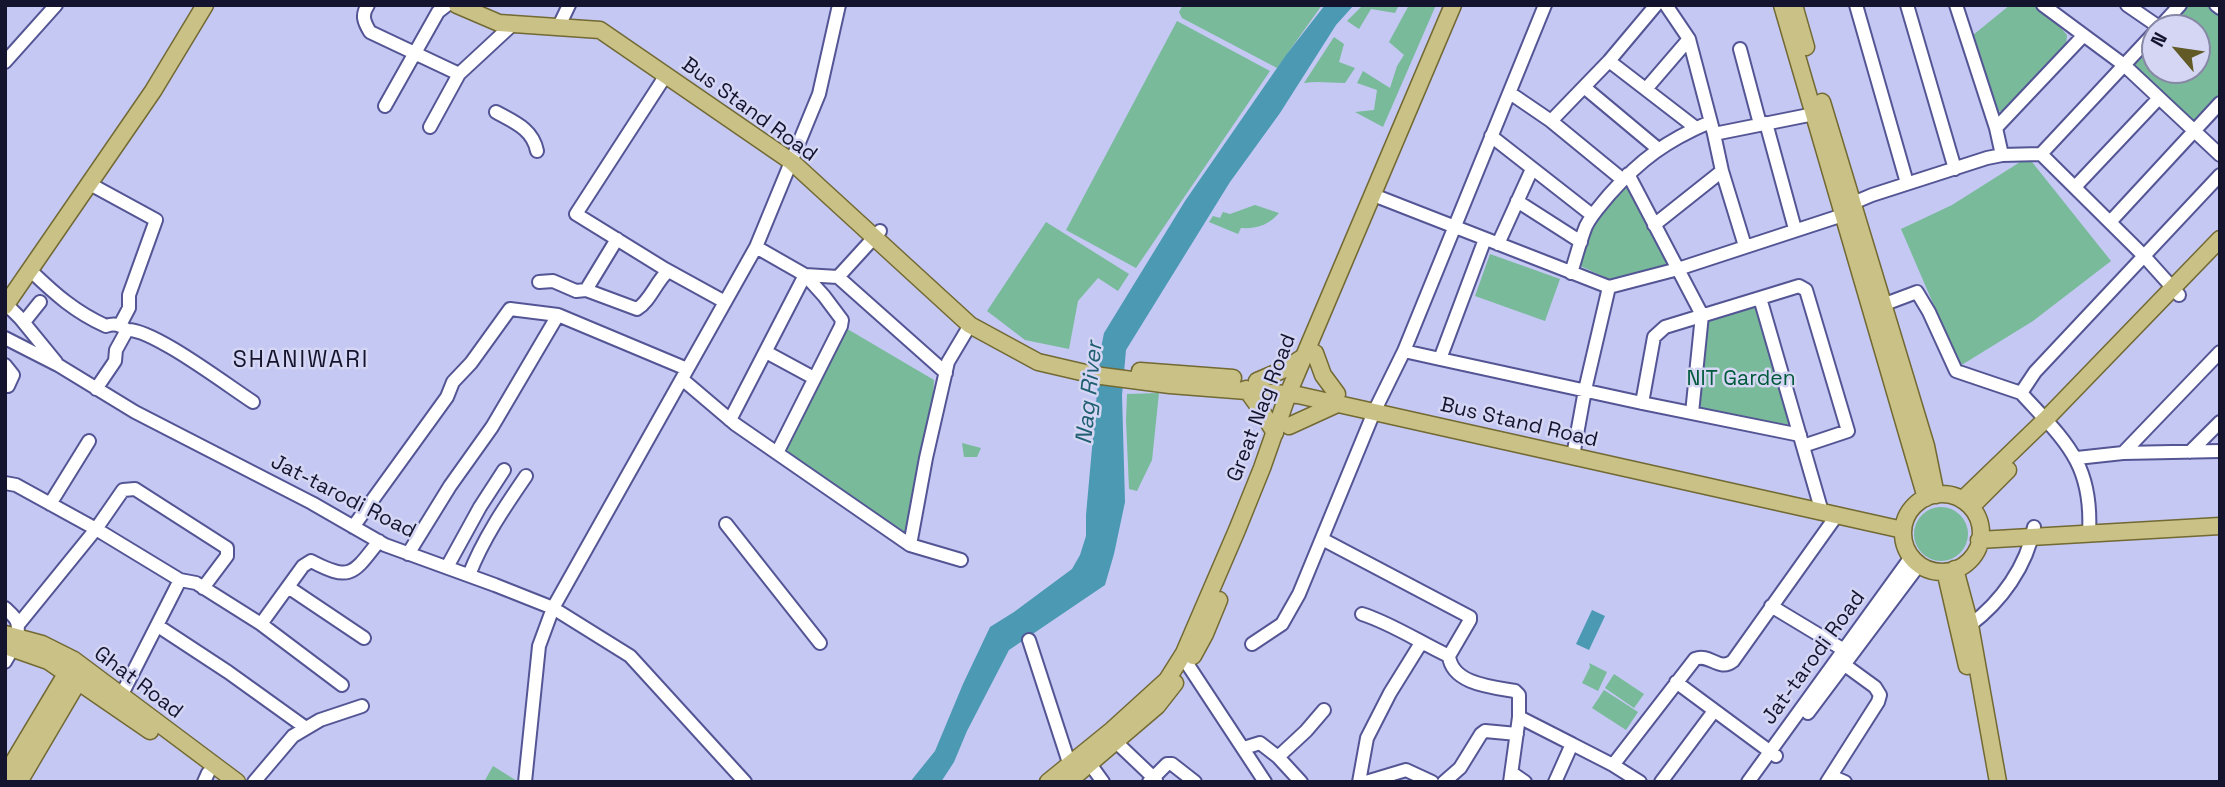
<!DOCTYPE html>
<html>
<head>
<meta charset="utf-8">
<style>
  body { margin:0 }
  #map { position:relative; width:2225px; height:787px; overflow:hidden; background:#c4c8f3; font-family:"Space Grotesk",sans-serif }
  canvas { display:block }
  .frame { position:absolute; inset:0; border:7px solid #14142e; pointer-events:none }
  .north { position:absolute; left:2141px; top:14px; width:70px; height:70px; box-sizing:border-box; background:#d4d6f4; border:2px solid #8788a5; border-radius:50%; rotate:299deg; font-size:19px; font-weight:700; line-height:28px; text-align:center; color:#14142e }
  .north::after { content:''; display:block; margin:auto; width:24px; height:32px; background:#615a27; clip-path:polygon(50% 0,100% 100%,50% 72%,0 100%) }
</style>
</head>
<body>
<div id="map">
<canvas width="2225" height="787"></canvas>
<div class="frame"></div>
<div class="north">N</div>
</div>
<script>
const ctx = document.querySelector('canvas').getContext('2d');
ctx.lineJoin = 'round';
function fill(path, color) {
  ctx.fillStyle = color;
  ctx.fill(path, 'evenodd');
}
function strokePath(path, color, width, dash) {
  ctx.strokeStyle = color;
  ctx.lineWidth = width;
  ctx.lineCap = dash ? 'butt' : 'round';
  ctx.setLineDash(dash || []);
  ctx.stroke(path);
}
function drawText(font, color, halo, rows, align = 'center') {
  ctx.font = font + ' "Space Grotesk",sans-serif';
  ctx.lineWidth = 5;
  ctx.setLineDash([]);
  ctx.textBaseline = 'middle';
  ctx.strokeStyle = halo;
  ctx.fillStyle = color;
  for (const [text, x, y, turn = 0] of rows) {
    ctx.save();
    ctx.translate(x, y);
    ctx.rotate((+turn || 0) * Math.PI / 180);
    ctx.textAlign = isNaN(turn) ? turn : align;
    if (halo) ctx.strokeText(text, 0, 0);
    ctx.fillText(text, 0, 0);
    ctx.restore();
  }
}
fill(new Path2D(`
  M1183,5H1322L1277,68L1182,18L1179,12Z
  M1363,5H1399L1395,13L1371,9L1359,29L1347,21Z
  M1409,5H1436L1383,127L1355,112L1374,110L1377,90L1357,83L1363,71L1390,88L1397,66L1404,55L1389,42Z
  M2010,5H2035L2054,20L2067,35L2066,47L2005,112L1997,111L1973,35Z
  M2189,5H2208L2220,13V94L2191,123L2129,65L2155,39V70H2197V28H2166Z
  M1177,21L1270,71L1136,268L1066,230Z
  M1334,37L1344,44L1339,62L1355,68L1345,83C1330,83 1318,81 1304,83Z
  M2028,157L2111,261L2033,321L1960,366L1901,229L1952,205Z
  M1629,182L1671,265L1611,280L1578,265L1597,217Z
  M1255,205L1279,213C1269,225 1256,229 1241,228L1238,234L1209,222L1213,216L1220,218L1223,212L1230,214Z
  M1046,222L1129,274L1118,291L1098,278L1078,301L1069,349L1025,340L987,311Z
  M1490,254L1560,279L1545,321L1475,296Z
  M1762,306L1792,425L1700,412L1707,319Z
  M844,327L934,380L932,420L906,533L782,451Z
  M1159,393L1152,460L1137,491L1129,489L1126,420L1127,394Z
  M962,443L981,448L977,457H964Z
  M1914 534a27 27 0 1 1 54 0a27 27 0 1 1-54 0Z
  M1589,663L1607,672L1598,691L1582,683L1590,667Z
  M1614,674L1644,694L1634,708L1605,688Z
  M1604,690L1638,712L1626,730L1592,708Z
  M493,766L517,781V782H484Z`), '#78ba99');
fill(new Path2D(`
  M1325,5H1354L1336,25L1280,113L1230,182L1126,350L1122,395L1125,502L1114,554L1105,585L1009,650L967,731L954,762L941,782H910L935,751L963,684L990,627L1014,612L1072,569L1080,555L1086,536V515L1101,348L1104,333L1185,201L1286,55Z
  M1592,610L1605,616L1589,650L1576,644Z`), '#4b99b2');
const minor = new Path2D(`
  M368,5C361,15 364,22 370,32L459,74
  M1666,5L1689,39L1714,134L1722,171L1745,246
  M1856,5L1907,183
  M1907,5L1955,169
  M1956,5L1996,128
  M2043,5L2124,65L2220,155
  M2127,5L2159,27
  M2216,5L2220,8
  M559,26L569,5
  M2159,28L2180,5
  M1740,49L1760,124
  M1609,61L1696,128
  M5,62L56,5
  M666,75L576,214L665,269L725,302
  M1584,87L1657,148
  M1646,89L1689,39
  M1510,93L1551,121L1623,180
  M385,106L438,12L447,5
  M496,112C514,122 533,129 537,151
  M1551,121L1609,61L1656,5
  M1766,123L1795,229
  M430,127L459,74L513,24
  M1714,134L1814,114
  M1491,136L1592,215
  M2041,154L2155,32
  M2002,155L1996,128L2083,36
  M1628,174L1702,315L1692,413
  M90,184L156,220L129,295V308L120,325
  M2075,187L2159,98
  M1381,198L1609,287L1678,269L1843,215L1853,203L1872,195L1987,158L2002,155L2041,154L2144,256L2179,295
  M1517,201L1581,242
  M2110,222L2220,103
  M1654,225L1722,171
  M880,231L838,277L946,373
  M617,239L586,290L637,309C650,301 656,282 668,271
  M1498,244L1532,169
  M756,247L805,275L838,277
  M31,271C55,294 75,312 106,326C115,323 120,325 127,330L116,350L115,361L96,389
  M1571,273C1576,257 1580,241 1586,226C1592,214 1601,205 1609,195C1641,159 1666,141 1710,122
  M539,282L553,281L576,291L586,290
  M1760,298L1799,286L1806,290L1848,431L1803,446
  M5,303L20,318L56,362
  M1877,307L1917,292L1929,312L1956,371L2021,393
  M24,322L40,302
  M127,330C152,328 228,386 253,402
  M5,338L58,365L135,412L312,503L385,545L495,585L553,608L630,656L745,782
  M1404,351L1440,359L1485,239
  M766,352L814,378
  M1440,359L1642,403L1800,435
  M5,365L13,375L8,386
  M682,379L735,424L910,545L926,458L948,362L970,325
  M1642,403L1654,337L1665,327L1760,298L1822,512
  M730,420L805,275L824,296L842,320L841,326L777,453
  M2190,452L2220,422
  M2123,453L2220,352
  M1573,456L1585,390L1609,287
  M2077,458L2123,453L2220,451
  M5,483L16,485L96,529L180,580L196,583L261,624L342,685
  M50,504L89,441
  M726,524L820,643
  M353,527L447,397L453,382L471,363L510,309L558,315L687,369
  M2089,533C2093,463 2065,441 2021,393L2035,372L2220,175
  M1322,539L1470,617V620L1449,656C1452,684 1492,687 1515,691L1519,695V717
  M910,545L961,560
  M408,554L450,486L492,427L558,315
  M447,567L480,507L504,470
  M469,575C483,539 504,508 526,476
  M288,587L364,638
  M1771,606L1849,653
  M5,608C9,612 15,616 17,622C21,634 11,652 5,662
  M1362,614C1393,624 1419,642 1449,656
  M261,624L303,566L311,561C351,582 353,574 379,541
  M18,625L96,529L123,490L135,489L227,548V556L203,588
  M1970,625C2001,602 2027,566 2034,527
  M158,626L228,672L306,728
  M1029,640L1072,772
  M1252,644L1282,624L1299,594L1374,412L1404,351L1545,5
  M1188,665L1265,782
  M1676,682L1776,756
  M121,696L180,580
  M1808,713L1919,565
  M1116,742L1156,780
  M1572,744L1613,765L1695,659C1710,653 1719,672 1733,661L1837,515
  M1244,748L1260,743L1278,757L1301,782
  M1278,757L1306,731L1324,710
  M1090,764L1103,782
  M1613,765L1640,782
  M1512,773L1525,782
  M1831,776L1845,782
  M204,782L208,773
  M254,782L293,736L320,720L362,706
  M525,782L539,646L553,608L756,247L819,94L839,5
  M1149,782L1167,764H1172L1195,782
  M1359,782L1367,738L1390,693L1421,643
  M1366,782L1406,770L1432,782
  M1444,782L1460,768L1481,734L1485,731L1517,734
  M1510,782L1519,717L1572,744L1555,782
  M1661,782L1714,711
  M1748,782L1911,557
  M1827,782L1878,702L1880,695L1875,687L1838,660`);
const major = new Path2D(`
  M457,5L499,23L600,30L792,162L970,325L1038,362L1094,375L1170,385L1298,395L1903,530
  M1782,5L1926,498
  M1794,5L1806,47
  M1822,102L1926,446L1936,495
  M5,306L153,91L205,5
  M1315,353L1323,375L1337,394
  M1140,371L1233,378
  M1257,381L1285,369L1305,356
  M1246,389L1259,407L1275,433
  M1289,426L1335,405
  M1903 533a39 39 0 1 1 78 0a39 39 0 1 1-78 0Z
  M1962,500L2046,419L2220,239
  M1971,507L2008,470
  M1979,540L2220,526
  M1955,569L1970,625L1998,782
  M1947,579L1967,666
  M5,634L42,644L74,660L237,782
  M5,646L48,661L150,731
  M1193,656L1205,634L1219,600
  M5,776L72,664
  M19,782L82,675
  M1048,782L1112,730L1167,680L1184,653L1237,530L1262,468L1288,394L1453,5
  M1068,782L1157,706L1175,683`);
strokePath(minor, '#545594', 16);
strokePath(major, '#726933', 19);
strokePath(minor, '#fff', 12);
strokePath(major, '#c9c186', 16);
drawText('21px', '#14142e', '#d4d6f4', [
  ["Bus Stand Road",749,110,36],
  ["Great Nag Road",1262,408,-69],
  ["Bus Stand Road",1519,423,13],
  ["Jat-tarodi Road",343,497,27],
  ["Jat-tarodi Road",1814,658,-54],
  ["Ghat Road",138,683,37]
]);
drawText('21px', '#00593a', '#d4d6f4', [
  ["NIT Garden",1741,379]
]);
ctx.letterSpacing = '2px';
drawText('23px', '#14142e', '#d4d6f4', [
  ["SHANIWARI",301,361]
]);
ctx.letterSpacing = '0px';
drawText('italic 23px', '#205e71', '#d4d6f4', [
  ["Nag River",1090,393,-84]
]);
</script>
</body>
</html>
